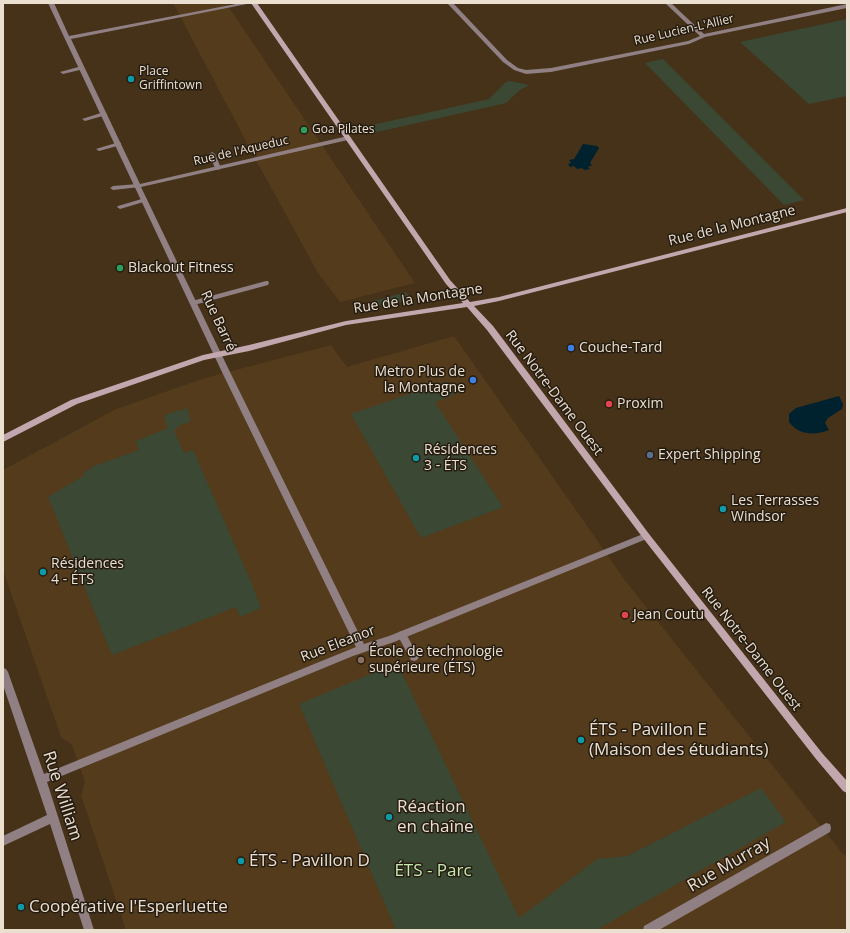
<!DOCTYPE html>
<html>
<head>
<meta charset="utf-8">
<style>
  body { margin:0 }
  #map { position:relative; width:850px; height:933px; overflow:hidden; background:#453219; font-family:"Open Sans",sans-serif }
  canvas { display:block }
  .frame { position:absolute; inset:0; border:4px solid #ebdfd0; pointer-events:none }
</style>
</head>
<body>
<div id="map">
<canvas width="850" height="933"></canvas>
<div class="frame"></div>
</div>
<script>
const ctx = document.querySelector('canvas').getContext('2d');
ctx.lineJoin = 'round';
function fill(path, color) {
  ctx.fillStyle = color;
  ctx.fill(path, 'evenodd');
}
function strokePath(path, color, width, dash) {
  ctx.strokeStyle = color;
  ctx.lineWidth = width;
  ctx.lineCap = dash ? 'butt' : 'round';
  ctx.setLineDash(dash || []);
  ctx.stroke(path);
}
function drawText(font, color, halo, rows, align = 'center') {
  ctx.font = font + ' "Open Sans",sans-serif';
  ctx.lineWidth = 3;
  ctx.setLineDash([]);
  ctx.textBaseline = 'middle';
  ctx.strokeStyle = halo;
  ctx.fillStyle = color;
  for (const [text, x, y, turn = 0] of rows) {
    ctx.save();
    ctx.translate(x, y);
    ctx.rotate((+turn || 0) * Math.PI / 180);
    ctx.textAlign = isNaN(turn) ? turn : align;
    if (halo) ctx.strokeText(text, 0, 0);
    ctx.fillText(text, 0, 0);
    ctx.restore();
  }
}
fill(new Path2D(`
  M173,3H226L415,283L340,302L318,273L257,162Z
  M454,336L627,583L844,855L847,854V930H126L81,795L85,782L72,745L61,737L3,570V470L116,409L205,378L331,345L347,367Z`), '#533b1b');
fill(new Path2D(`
  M847,19V96L809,104L740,42Z
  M663,59L804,200L784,205L645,63Z
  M510,81L529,85L520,90L506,103L373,133L368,126L489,99L506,82Z
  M406,292L412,301L377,305L374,301Z
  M447,381L456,394L435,402L503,507L421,538L351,414Z
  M188,408L190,422L180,425L174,431L184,453L193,450L252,584L261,608L240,617L236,607L112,655L48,497L85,475L83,473L94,466L139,450L136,441L168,428L164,415Z
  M397,663L519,918L597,859L627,856L761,788L786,822L596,930H396L299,704Z`), '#3b4833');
fill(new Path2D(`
  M583,144L597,146L599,148L590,163L592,165L588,167L590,169L584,170L582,168L577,169L574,166L570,167L568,164L571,163L569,160L574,159Z
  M839,396L843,404L842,409L828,418L825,423L829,430C814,436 799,435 789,422V414L796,408Z`), '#00222e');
fill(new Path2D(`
  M82,66L84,67V69L63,74L60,72Z
  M104,112L107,114L106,115L85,121L82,119Z
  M119,142L121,143V145L99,151L96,149Z
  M212,152L215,154L221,168L220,169L218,170L215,168L209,154Z
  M138,184L141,186L140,187L113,190L110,188L113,186Z
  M145,198L147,199V201L120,209L117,207L118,206Z
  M266,281H268L269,283L268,285L194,305L191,303L192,301Z
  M402,631L405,632L417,654L419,657L417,660L414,661L411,660L399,638L397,635L399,632Z`), '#907f83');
fill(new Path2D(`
  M48,3H54L69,36L241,3H252L71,39L140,184L348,136L351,138L348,140L141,187L229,370L364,644L389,636L643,534L646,533L649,534L650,536L649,538L394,642L353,656L47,782L94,930H84L50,824L3,846V836L47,815L3,685V668L6,669L8,672L44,774L356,647L221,370Z
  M447,3H453L507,60L518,68L526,70L551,68L688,41L700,36L665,3H671L704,34L847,4V8L705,37L689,44L551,72L526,74L514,70L503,62Z
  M826,823L830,824L831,828L830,832L659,930H643L644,926Z`), '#907f83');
fill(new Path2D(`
  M251,3H257L450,280L470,302L499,297L847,208V212L499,301L474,306L493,326L649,534L822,753L847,781V793L843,791L816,759L643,538L487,330L467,307L346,325L249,351L204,360L77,404L3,442V435L71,400L203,355L249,345L346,321L463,303L446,284Z`), '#c2a8ae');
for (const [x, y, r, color] of [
  [131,79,4,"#0f9aa8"],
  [304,130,4,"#2e9e5b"],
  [120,268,4,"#2e9e5b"],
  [571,348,4,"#3f7fe0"],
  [473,380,4,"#3f7fe0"],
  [609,404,4,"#e0444e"],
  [650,455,4,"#5c6f8a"],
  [416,458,4,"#0f9aa8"],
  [723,509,4,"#0f9aa8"],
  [43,572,4,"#0f9aa8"],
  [625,615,4,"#e0444e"],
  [361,660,4,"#8d6e63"],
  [581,740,4,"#0f9aa8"],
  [389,817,4,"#0f9aa8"],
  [241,861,4,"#0f9aa8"],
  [21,907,4,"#0f9aa8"]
]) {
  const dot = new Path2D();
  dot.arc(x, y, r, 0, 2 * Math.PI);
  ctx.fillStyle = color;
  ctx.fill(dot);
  strokePath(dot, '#251c11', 1.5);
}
drawText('12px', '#ebdfd0', '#251c11', [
  ["Rue Lucien-L'Allier",684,30,-13],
  ["Rue de l'Aqueduc",241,151,-13]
]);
drawText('12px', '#ebdfd0', '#251c11', [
  ["Place",139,72],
  ["Griffintown",139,86],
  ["Goa Pilates",312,130]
], 'left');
drawText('14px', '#ebdfd0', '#251c11', [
  ["Rue de la Montagne",732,226,-14],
  ["Rue de la Montagne",418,299,-9],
  ["Rue Barré",218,321,65],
  ["Rue Notre-Dame Ouest",554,393,53],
  ["Rue Eleanor",338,644,-21],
  ["Rue Notre-Dame Ouest",751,649,52]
]);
drawText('14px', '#ebdfd0', '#251c11', [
  ["Blackout Fitness",128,268],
  ["Couche-Tard",579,348],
  ["Metro Plus de",465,372,"right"],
  ["la Montagne",465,388,"right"],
  ["Proxim",617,404],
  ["Résidences",424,450],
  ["3 - ÉTS",424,466],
  ["Expert Shipping",658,455],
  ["Les Terrasses",731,501],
  ["Windsor",731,517],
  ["Résidences",51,564],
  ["4 - ÉTS",51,580],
  ["Jean Coutu",633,615],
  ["École de technologie",369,652],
  ["supérieure (ÉTS)",369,668]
], 'left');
drawText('17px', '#ebdfd0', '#251c11', [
  ["ÉTS - Pavillon E",589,730],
  ["(Maison des étudiants)",589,750],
  ["Réaction",397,807],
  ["en chaîne",397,827],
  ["ÉTS - Pavillon D",249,861],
  ["Coopérative l'Esperluette",29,907]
], 'left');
drawText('17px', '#ebdfd0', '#251c11', [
  ["Rue William",62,796,72],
  ["Rue Murray",729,865,-30]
]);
drawText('17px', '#c5e9af', '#251c11', [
  ["ÉTS - Parc",433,871]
]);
</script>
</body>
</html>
